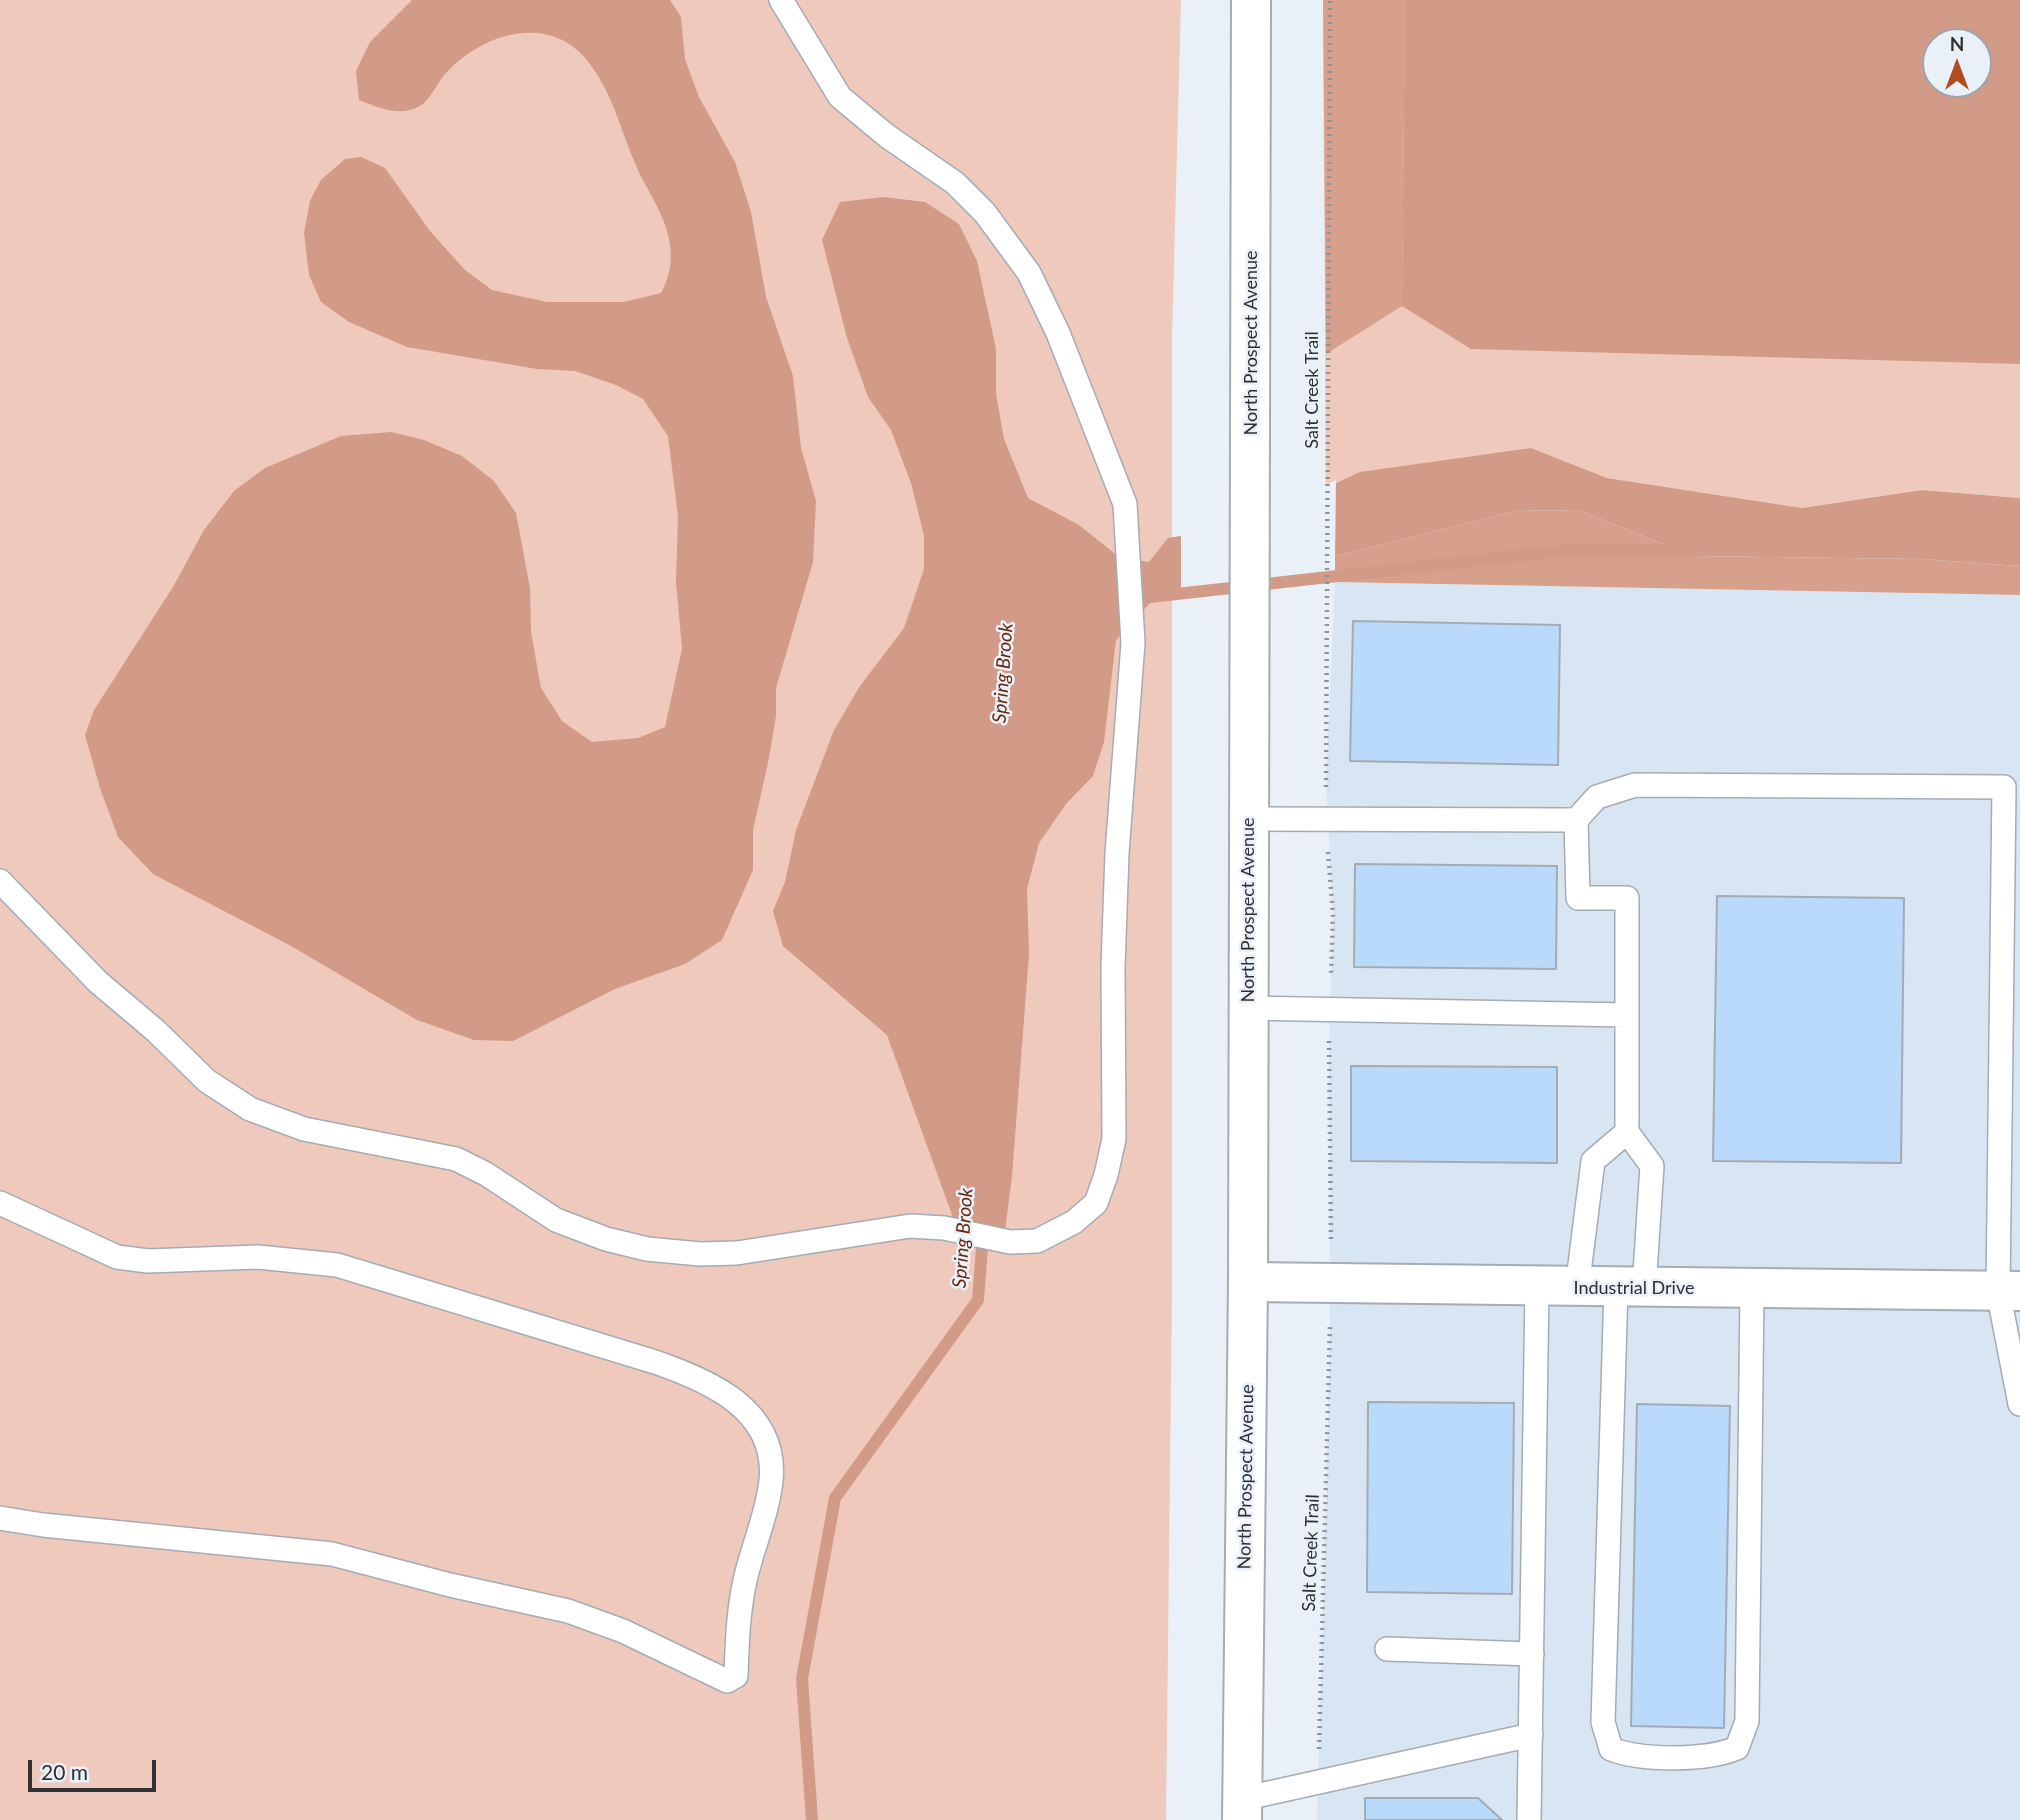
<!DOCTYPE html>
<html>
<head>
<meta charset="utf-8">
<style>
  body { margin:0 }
  #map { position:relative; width:2020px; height:1820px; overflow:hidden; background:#e9f0f7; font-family:Lato,sans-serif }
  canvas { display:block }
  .north { position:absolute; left:1922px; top:28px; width:70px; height:70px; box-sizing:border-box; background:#e9f0f7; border:2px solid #9ea3a9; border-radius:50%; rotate:0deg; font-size:19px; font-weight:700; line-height:28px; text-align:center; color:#2e3033 }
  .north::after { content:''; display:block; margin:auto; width:24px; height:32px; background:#b14b20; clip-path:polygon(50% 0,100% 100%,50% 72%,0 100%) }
  .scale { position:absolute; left:28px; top:1760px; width:128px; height:32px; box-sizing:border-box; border:4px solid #2e3033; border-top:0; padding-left:9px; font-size:21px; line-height:24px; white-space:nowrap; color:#2e3033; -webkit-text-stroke:5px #e9f0f7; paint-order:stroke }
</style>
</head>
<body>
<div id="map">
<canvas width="2020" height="1820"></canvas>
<div class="north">N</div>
<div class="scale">20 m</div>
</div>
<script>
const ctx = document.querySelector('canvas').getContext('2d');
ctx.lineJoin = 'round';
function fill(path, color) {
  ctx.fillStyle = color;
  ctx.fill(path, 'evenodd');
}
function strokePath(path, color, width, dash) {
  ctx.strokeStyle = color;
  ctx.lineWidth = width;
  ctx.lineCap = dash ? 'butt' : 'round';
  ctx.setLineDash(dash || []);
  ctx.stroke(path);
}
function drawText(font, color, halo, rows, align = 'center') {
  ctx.font = font + ' Lato,sans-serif';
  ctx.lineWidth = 5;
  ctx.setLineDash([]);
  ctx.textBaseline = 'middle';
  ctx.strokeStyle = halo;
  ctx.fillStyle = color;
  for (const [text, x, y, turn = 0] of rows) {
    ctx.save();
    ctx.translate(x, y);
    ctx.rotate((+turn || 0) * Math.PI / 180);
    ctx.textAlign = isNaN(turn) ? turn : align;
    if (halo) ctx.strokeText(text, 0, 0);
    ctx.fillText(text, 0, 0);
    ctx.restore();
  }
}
fill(new Path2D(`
  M1335,582L2020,595V1820H1317L1330,1342L1329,1045L1333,915L1326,780Z`), '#d8e5f2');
fill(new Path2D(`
  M0,0H1181L1172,337V1290L1166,1820H0Z
  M1323,0H2020V498L1922,490L1802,508L1607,478L1531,448L1326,488ZM1936,42H1978V84H1936Z`), '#eec9bc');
fill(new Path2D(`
  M1323,0H1405L1402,306L1326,354Z
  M1518,510L1581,511L1694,556L1922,559L2020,566V595L1335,582V556Z`), '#d7a08c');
fill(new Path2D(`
  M412,0H670L681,17L685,59L699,97L735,162L751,212L766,297L793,376L801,448L816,501L813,562L776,688V716L768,763L753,830V870L722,940L685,964L615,989L513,1041L474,1040L417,1020L291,946L153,874L118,837L100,788L85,735L94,710L173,587L204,530L234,491L265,468L341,436L391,432L424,440L462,456L494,481L516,513L530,588L531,632L541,688L562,721L592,742L638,738L665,727L682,649L676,582L678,516L668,436L643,399L616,385L575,371L537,369L407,347L349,322L321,302L309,275L304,233L310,201L321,180L345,159L361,157L385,168L430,231L465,270L492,290L547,302H624L661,293C682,254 666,221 645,184C623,144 616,95 586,59C547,13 482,34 446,73C438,81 433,95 424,103C404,119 379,108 359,100L356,71L370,42Z
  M1405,0H2020V364L1471,349L1402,306ZM1936,42H1978V84H1936Z
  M883,197L925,202L959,224L977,261L996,349V394L1004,439L1028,498L1079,525L1119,557L1149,562L1168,538L1247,525L1360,472L1531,448L1607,478L1802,508L1922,490L2020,498V566L1922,559L1694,556L1581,511L1518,510L1335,556L1160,592L1116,640L1104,742L1093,776L1066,804L1039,843L1027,889L1029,954L1012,1176L1005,1231L955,1223L887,1035L783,946L773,911L785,882L796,830L834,730L860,686L904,628L924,569V536L911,483L891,430L868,397L847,338L822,240L840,202Z`), '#d29b87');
fill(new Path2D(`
  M1336,480L1335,560L1181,592V532L1246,521Z`), '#e9f0f7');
strokePath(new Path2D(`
  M1141,598L1570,550H1694
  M812,1820L802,1679L835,1498L978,1300L983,1234`), '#d29b87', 12);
const building = new Path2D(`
  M1353,621L1560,625L1558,765L1350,761Z
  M1355,864L1557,866L1556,969L1354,967Z
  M1717,896L1904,898L1901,1163L1713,1161Z
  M1351,1066L1557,1067V1163L1351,1161Z
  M1368,1402L1514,1403L1512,1594L1367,1592Z
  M1637,1404L1730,1406L1724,1728L1631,1726Z
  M1365,1798H1478L1502,1820H1365Z`);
fill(building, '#badafb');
strokePath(building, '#a5abb2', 2);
const service = new Path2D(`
  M1248,819L1576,820L1597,797L1635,785L2004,787L1998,1291L2020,1404
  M1576,820L1578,898H1627V1015
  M0,881L98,982L156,1031L207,1081L250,1109L304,1129L456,1159L486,1174L556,1220L606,1239L647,1249L700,1254L737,1253L910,1226L944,1228L1010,1242L1037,1241L1074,1222L1096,1203L1106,1175L1114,1139L1113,967L1117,853L1133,643L1125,504L1058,333L1029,273L985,213L955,183L887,136L840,97L781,0
  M1247,1008L1627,1015V1132L1652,1166L1644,1288
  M0,1203L117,1257L148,1261L258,1257L337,1265L655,1362C710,1381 778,1410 771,1481C767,1517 751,1550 744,1585C738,1615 737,1645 736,1676L727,1681L623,1631L568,1611L450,1585L332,1554L43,1525L0,1518
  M1577,1288L1593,1161L1627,1132
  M1616,1288L1603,1722L1611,1749C1642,1761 1706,1761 1737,1748L1747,1721L1752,1289
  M1387,1649L1532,1654
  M1242,1799L1531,1735
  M1529,1820L1537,1287`);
const minor = new Path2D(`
  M1248,1282L2020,1291`);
const secondary = new Path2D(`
  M1242,1820L1248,1282L1251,0`);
strokePath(service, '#a5acb3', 26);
strokePath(minor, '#a5acb3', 42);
strokePath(secondary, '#a5acb3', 42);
strokePath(new Path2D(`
  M1326,787L1330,0
  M1328,852L1333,915L1331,976
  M1329,1041L1331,1242
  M1319,1749L1330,1324`), '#8f9399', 4.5, [2, 5]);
strokePath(service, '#fff', 23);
strokePath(minor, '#fff', 38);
strokePath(secondary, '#fff', 38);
drawText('18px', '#2e3033', '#e9f0f7', [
  ["North Prospect Avenue",1251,343,-90],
  ["Salt Creek Trail",1312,390,-90],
  ["North Prospect Avenue",1248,910,-90],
  ["Industrial Drive",1634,1288],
  ["North Prospect Avenue",1246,1477,-89],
  ["Salt Creek Trail",1311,1553,-88]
]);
drawText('italic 19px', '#67260a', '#e9f0f7', [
  ["Spring Brook",1003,673,-86],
  ["Spring Brook",963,1238,-86]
]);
</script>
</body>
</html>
